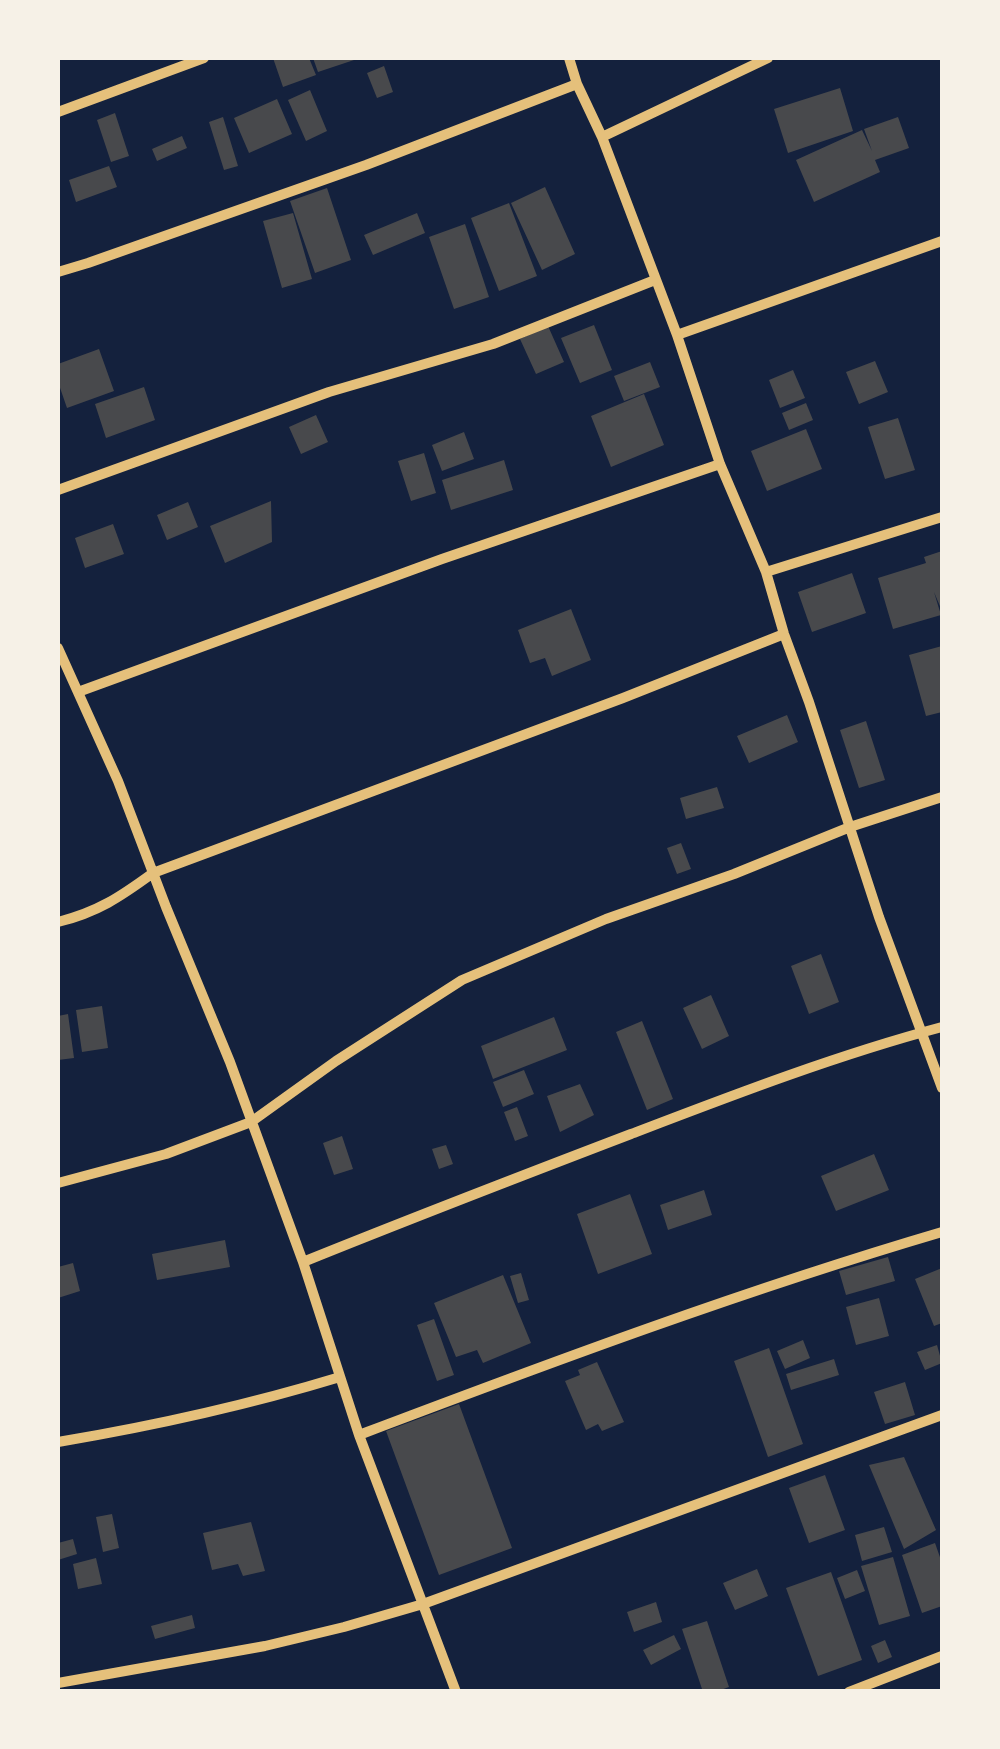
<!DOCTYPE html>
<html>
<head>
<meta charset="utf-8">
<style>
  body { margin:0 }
  #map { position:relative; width:1000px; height:1749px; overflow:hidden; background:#14213d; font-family:Lato,sans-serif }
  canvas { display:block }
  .frame { position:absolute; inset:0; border:60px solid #f6f1e7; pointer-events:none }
</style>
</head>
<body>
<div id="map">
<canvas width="1000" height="1749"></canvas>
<div class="frame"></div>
</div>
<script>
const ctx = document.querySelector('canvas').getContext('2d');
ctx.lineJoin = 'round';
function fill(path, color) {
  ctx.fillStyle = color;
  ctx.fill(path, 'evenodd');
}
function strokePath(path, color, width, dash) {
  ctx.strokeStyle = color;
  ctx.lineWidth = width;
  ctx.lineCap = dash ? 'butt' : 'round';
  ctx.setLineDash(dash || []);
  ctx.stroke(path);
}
fill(new Path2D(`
  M273,58H309L316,75L283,87Z
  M313,58H360L318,72Z
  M384,66L393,92L377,98L367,73Z
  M840,88L853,131L788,153L774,109Z
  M310,90L327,131L306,141L288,100Z
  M277,99L292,134L249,153L234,118Z
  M115,113L129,156L111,162L97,120Z
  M223,117L238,166L224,170L209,122Z
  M898,117L909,148L875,160L880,172L814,202L796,160L862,130L872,151L864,129Z
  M182,136L187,148L157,161L152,149Z
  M109,166L117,187L76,202L69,180Z
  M545,187L575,254L542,270L511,203Z
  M327,188L351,260L315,273L290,201Z
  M509,203L537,276L499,291L471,218Z
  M293,213L312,279L282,288L263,221Z
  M417,213L425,233L373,255L364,235Z
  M465,224L489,297L454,309L429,237Z
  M594,325L612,370L580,383L561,338Z
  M548,326L564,362L536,374L520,339Z
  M99,349L114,391L67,408L58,382V364Z
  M875,361L888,392L859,404L846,372Z
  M650,362L660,387L624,401L614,376Z
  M793,370L805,398L780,408L769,380Z
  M144,387L155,420L106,438L95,404Z
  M644,394L664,445L611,467L591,416Z
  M806,403L813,420L789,430L782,413Z
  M316,415L328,442L301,454L289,427Z
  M898,418L915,470L885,479L868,427Z
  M806,429L822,469L767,491L751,451Z
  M464,432L474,459L442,471L432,445Z
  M424,453L436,493L411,501L398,461Z
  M504,460L513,490L451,510L442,480Z
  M271,501L272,542L225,563L210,526Z
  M188,502L198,527L167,540L157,515Z
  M113,524L124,554L85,568L75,538Z
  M942,551V611L934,592L941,615L893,629L878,578L926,563L924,557Z
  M852,573L866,613L812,632L798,592Z
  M571,609L591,660L552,676L545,658L530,663L518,630Z
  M942,646V712L926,716L909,655Z
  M787,715L798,742L749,763L737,736Z
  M866,721L885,780L859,788L840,730Z
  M717,787L724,808L686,819L680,798Z
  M681,843L691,869L677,874L667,848Z
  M821,954L839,1002L809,1014L791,966Z
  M711,995L729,1036L702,1049L683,1008Z
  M102,1006L108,1048L82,1052L76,1010Z
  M68,1014L74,1058L58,1060V1016Z
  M554,1017L567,1050L493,1079L481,1046Z
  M642,1021L673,1099L647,1110L616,1032Z
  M524,1070L534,1094L503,1107L493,1082Z
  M580,1084L594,1115L560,1132L547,1096Z
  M517,1107L528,1136L515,1141L504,1112Z
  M342,1136L353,1169L334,1175L323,1143Z
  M446,1145L453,1164L439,1169L432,1149Z
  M874,1154L889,1190L836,1211L821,1176Z
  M704,1190L712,1215L668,1230L660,1205Z
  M630,1194L652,1254L598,1274L577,1214Z
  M225,1240L230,1267L157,1280L152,1254Z
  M888,1257L895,1281L846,1295L839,1271Z
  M73,1263L80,1291L58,1298V1267Z
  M942,1268V1323L934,1326L915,1279Z
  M521,1273L529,1300L518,1303L510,1276Z
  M503,1275L531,1343L483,1363L477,1350L456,1357L434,1303Z
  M879,1298L889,1336L856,1345L846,1307Z
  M434,1319L454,1375L437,1381L417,1325Z
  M803,1340L810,1358L785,1369L777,1351Z
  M937,1345L942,1363L925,1370L917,1352Z
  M769,1348L803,1444L768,1457L734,1361Z
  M834,1359L839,1375L791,1390L786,1374Z
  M597,1362L624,1422L602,1431L598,1424L586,1430L565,1381L580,1375L578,1370Z
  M905,1382L915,1415L885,1424L874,1392Z
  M459,1404L512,1548L439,1575L386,1431Z
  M904,1457L936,1530L904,1549L869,1465Z
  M825,1475L845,1530L809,1543L789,1488Z
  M112,1514L119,1548L103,1552L96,1517Z
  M251,1522L265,1571L243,1576L238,1564L212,1570L203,1533Z
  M884,1527L892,1552L862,1561L855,1535Z
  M73,1539L77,1554L58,1560V1543Z
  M935,1543L942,1563V1606L922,1613L902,1555Z
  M893,1557L910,1616L879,1625L861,1566Z
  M96,1558L102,1584L78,1589L73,1564Z
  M757,1569L768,1596L735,1610L723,1583Z
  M857,1570L865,1591L845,1599L837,1578Z
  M831,1572L862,1660L818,1676L786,1588Z
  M656,1602L662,1622L634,1632L627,1612Z
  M192,1615L195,1628L155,1639L151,1626Z
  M707,1621L729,1687L715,1692H703L682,1629Z
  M674,1635L681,1649L651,1665L643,1650Z
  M885,1640L892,1657L878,1663L871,1646Z`), '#48494c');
strokePath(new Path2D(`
  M569,58L577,84L602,137L677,335L720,464L766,572L784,634L809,702L879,917L942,1088
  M58,112L204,58
  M602,137L768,58
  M58,272L88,263L366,165L577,84
  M677,335L942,241
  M58,490L329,392L493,344L655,280
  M766,572L942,517
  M58,648L118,781L166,907L230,1062L303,1262L359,1435L456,1692
  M78,692L442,559L720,464
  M58,922C98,912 120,897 153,873L623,698L784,634
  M58,1183L166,1154L251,1122L336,1061L462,980L606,919L734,874L850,827L942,797
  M303,1262C412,1218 521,1176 631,1134C733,1095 837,1055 942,1027
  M359,1435C552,1362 745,1290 942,1232
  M58,1442C153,1426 248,1405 340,1377
  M58,1683L265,1646L344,1627L423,1604L942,1415
  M849,1692L942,1656`), '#e5c07b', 10);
</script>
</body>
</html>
